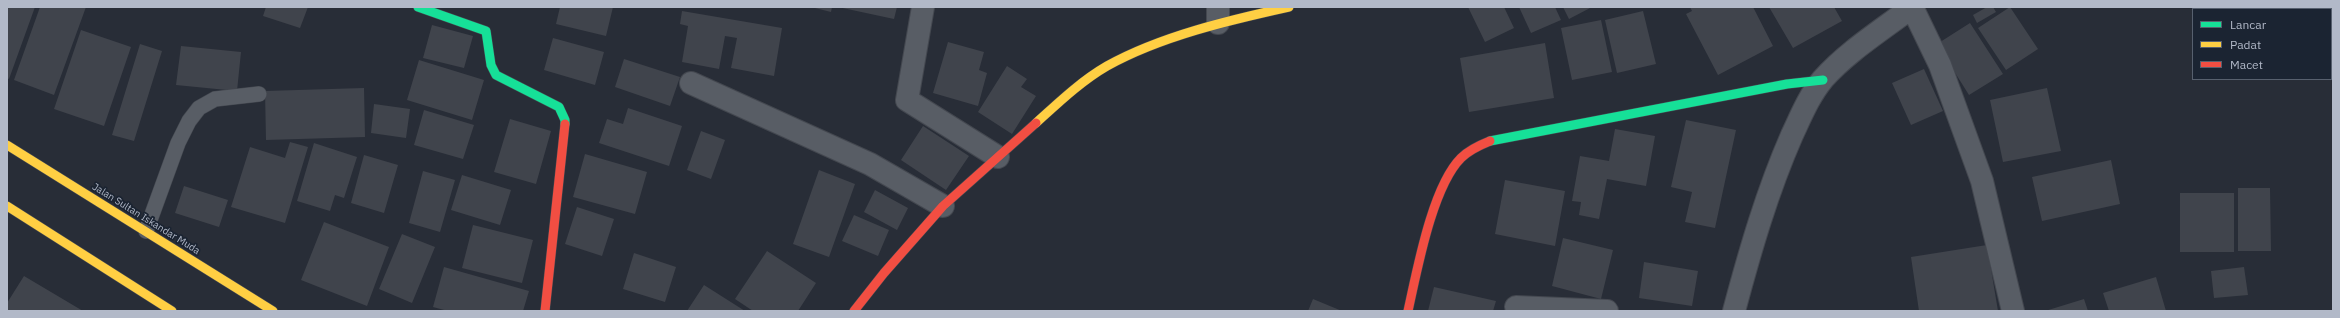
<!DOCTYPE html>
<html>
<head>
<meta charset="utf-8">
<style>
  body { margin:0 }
  #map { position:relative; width:2340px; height:318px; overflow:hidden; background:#282d37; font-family:"IBM Plex Sans",sans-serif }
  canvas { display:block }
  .frame { position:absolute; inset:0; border:8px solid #b2b9c8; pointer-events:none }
  .legend { position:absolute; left:2192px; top:8px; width:140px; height:72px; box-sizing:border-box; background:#1b2432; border:1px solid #57606e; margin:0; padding:5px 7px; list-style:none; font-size:12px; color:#b2b9c8 }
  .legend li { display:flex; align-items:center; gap:8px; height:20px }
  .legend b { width:20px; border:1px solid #57606e }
</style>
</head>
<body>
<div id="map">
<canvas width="2340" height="318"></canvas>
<div class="frame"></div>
<ul class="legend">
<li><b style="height:5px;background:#16e098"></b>Lancar</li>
<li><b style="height:5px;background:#ffcf43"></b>Padat</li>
<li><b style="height:5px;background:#f24e42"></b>Macet</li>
</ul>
</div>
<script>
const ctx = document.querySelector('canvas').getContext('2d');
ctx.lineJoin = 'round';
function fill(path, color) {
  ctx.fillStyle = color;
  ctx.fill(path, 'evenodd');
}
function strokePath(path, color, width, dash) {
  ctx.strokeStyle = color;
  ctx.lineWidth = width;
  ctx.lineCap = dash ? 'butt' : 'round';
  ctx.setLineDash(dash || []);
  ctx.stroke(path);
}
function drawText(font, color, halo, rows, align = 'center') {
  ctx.font = font + ' "IBM Plex Sans",sans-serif';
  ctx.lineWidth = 3.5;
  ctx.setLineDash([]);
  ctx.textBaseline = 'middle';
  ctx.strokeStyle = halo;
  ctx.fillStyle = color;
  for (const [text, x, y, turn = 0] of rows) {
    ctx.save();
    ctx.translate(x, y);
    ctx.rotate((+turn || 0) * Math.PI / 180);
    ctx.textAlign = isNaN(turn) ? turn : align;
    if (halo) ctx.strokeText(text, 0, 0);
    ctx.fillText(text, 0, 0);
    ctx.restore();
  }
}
fill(new Path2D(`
  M7,7H35L9,79L7,78Z
  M40,7H86L54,95L14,80Z
  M266,7H308L300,28L263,16Z
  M560,7H613L606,36L556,24Z
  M811,7H832L831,12Z
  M838,7H897L894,19Z
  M1468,7H1504L1514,28L1485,42Z
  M1519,7H1555L1561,20L1531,33Z
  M1563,7H1592L1569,19Z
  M1690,7H1753L1773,46L1718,75L1686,14L1692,11Z
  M1769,7H1834L1842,21L1793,48Z
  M1987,7H1993L1996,12L1977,23L1973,15Z
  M2010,7L2038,49L2006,70L1978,28Z
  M682,11L782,28L774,76L731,68L737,38L725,36L719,69L682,62L688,26L680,24Z
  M1643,11L1656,64L1617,73L1605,20Z
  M1601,20L1612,72L1572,80L1561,28Z
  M1970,23L2003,74L1969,95L1937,44Z
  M432,25L473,36L464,68L423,58Z
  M81,30L131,47L104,126L54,109Z
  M553,38L604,52L595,85L544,70Z
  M948,42L984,52L979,70L987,73L978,106L933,93Z
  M1545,43L1554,98L1469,112L1460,58Z
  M140,44L162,51L134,141L112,135Z
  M181,46L241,52L237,91L176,85Z
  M624,59L680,77L670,106L615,87Z
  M419,60L484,80L472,120L407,100Z
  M1007,66L1027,79L1021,87L1036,96L1012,134L978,112Z
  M1924,69L1943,111L1911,125L1892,83Z
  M364,88L365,137L266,140L265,91Z
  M2047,88L2061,151L2003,162L1990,100Z
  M374,104L410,109L406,138L371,133Z
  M628,108L682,126L669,166L599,143L607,119L623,124Z
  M424,110L474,125L463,159L414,145Z
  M510,119L551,131L536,184L494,172Z
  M1686,120L1736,130L1715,228L1685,222L1692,192L1671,187Z
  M923,126L969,156L946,190L901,160Z
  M1615,129L1655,136L1646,186L1607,179L1599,219L1579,215L1581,202L1572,201L1580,156L1609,161Z
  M701,131L725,140L711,179L687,170Z
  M290,142L308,147L285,223L231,207L250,147L285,158Z
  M314,143L357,157L344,198L335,195L330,211L297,201Z
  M585,154L647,172L635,214L573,197Z
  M364,155L398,165L384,213L351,203Z
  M2111,160L2120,204L2042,221L2032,177Z
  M819,170L855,184L829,257L793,244Z
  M423,171L455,180L440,232L409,223Z
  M462,175L511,190L500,225L451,210Z
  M1505,180L1565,191L1555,246L1495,234Z
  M184,186L228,200L219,227L175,213Z
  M2238,188H2270L2271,251H2238Z
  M875,190L908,208L897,230L864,212Z
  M2180,193H2234V252H2180Z
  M577,207L614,219L602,256L565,244Z
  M854,215L889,230L878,256L842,241Z
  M324,222L389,247L367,306L301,280Z
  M473,225L533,240L522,283L462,268Z
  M402,234L435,247L412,303L379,289Z
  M1563,238L1613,250L1601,299L1552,286Z
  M1987,245L1998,311H1919L1911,257Z
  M767,251L816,283L798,311H753L735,299Z
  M634,253L676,267L665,302L623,289Z
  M1644,262L1698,271L1692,306L1639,298Z
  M444,267L529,291L523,311H448L433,307Z
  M2244,267L2248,295L2214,298L2211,271Z
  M24,276L83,311H7V303Z
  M2156,277L2166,311H2109L2103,293Z
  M704,285L745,311H687Z
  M1434,287L1496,301L1493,311H1428Z
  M1313,299L1342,311H1308Z
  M2084,299L2088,311H2045Z`), '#40444c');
const lane = new Path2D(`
  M146,231L178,143L189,121L199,108L215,99L259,94`);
const street = new Path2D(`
  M923,7L907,100L998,157
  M1218,7V23
  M1912,7L1940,65L1982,181L2013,311
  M691,83L870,164L943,206
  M1516,307L1607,311
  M1734,311C1750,251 1767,192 1792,135C1801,116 1809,96 1823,79C1848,51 1882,30 1912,7`);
const fast = new Path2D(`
  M418,7L486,31L491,65L496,75L559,107L565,120V124
  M1490,141L1787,84L1823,80`);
const slow = new Path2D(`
  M1036,123C1058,103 1081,81 1107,66C1161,36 1230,20 1289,7
  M7,145L273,311
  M7,206L172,311`);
const jam = new Path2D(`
  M545,311L565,124
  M854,311L884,273L943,206L1036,123
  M1408,311C1417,271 1432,187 1461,158C1469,150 1480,145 1490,141`);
strokePath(lane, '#444850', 16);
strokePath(street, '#444850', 24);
strokePath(fast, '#444850', 10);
strokePath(slow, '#444850', 10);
strokePath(jam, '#444850', 10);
strokePath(lane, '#585d65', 15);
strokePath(street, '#585d65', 22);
strokePath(fast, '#16e098', 9);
strokePath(slow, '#ffcf43', 9);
strokePath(jam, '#f24e42', 9);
drawText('10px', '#b2b9c8', '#1b2432', [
  ["Jalan Sultan Iskandar Muda",146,219,32]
]);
</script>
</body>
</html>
